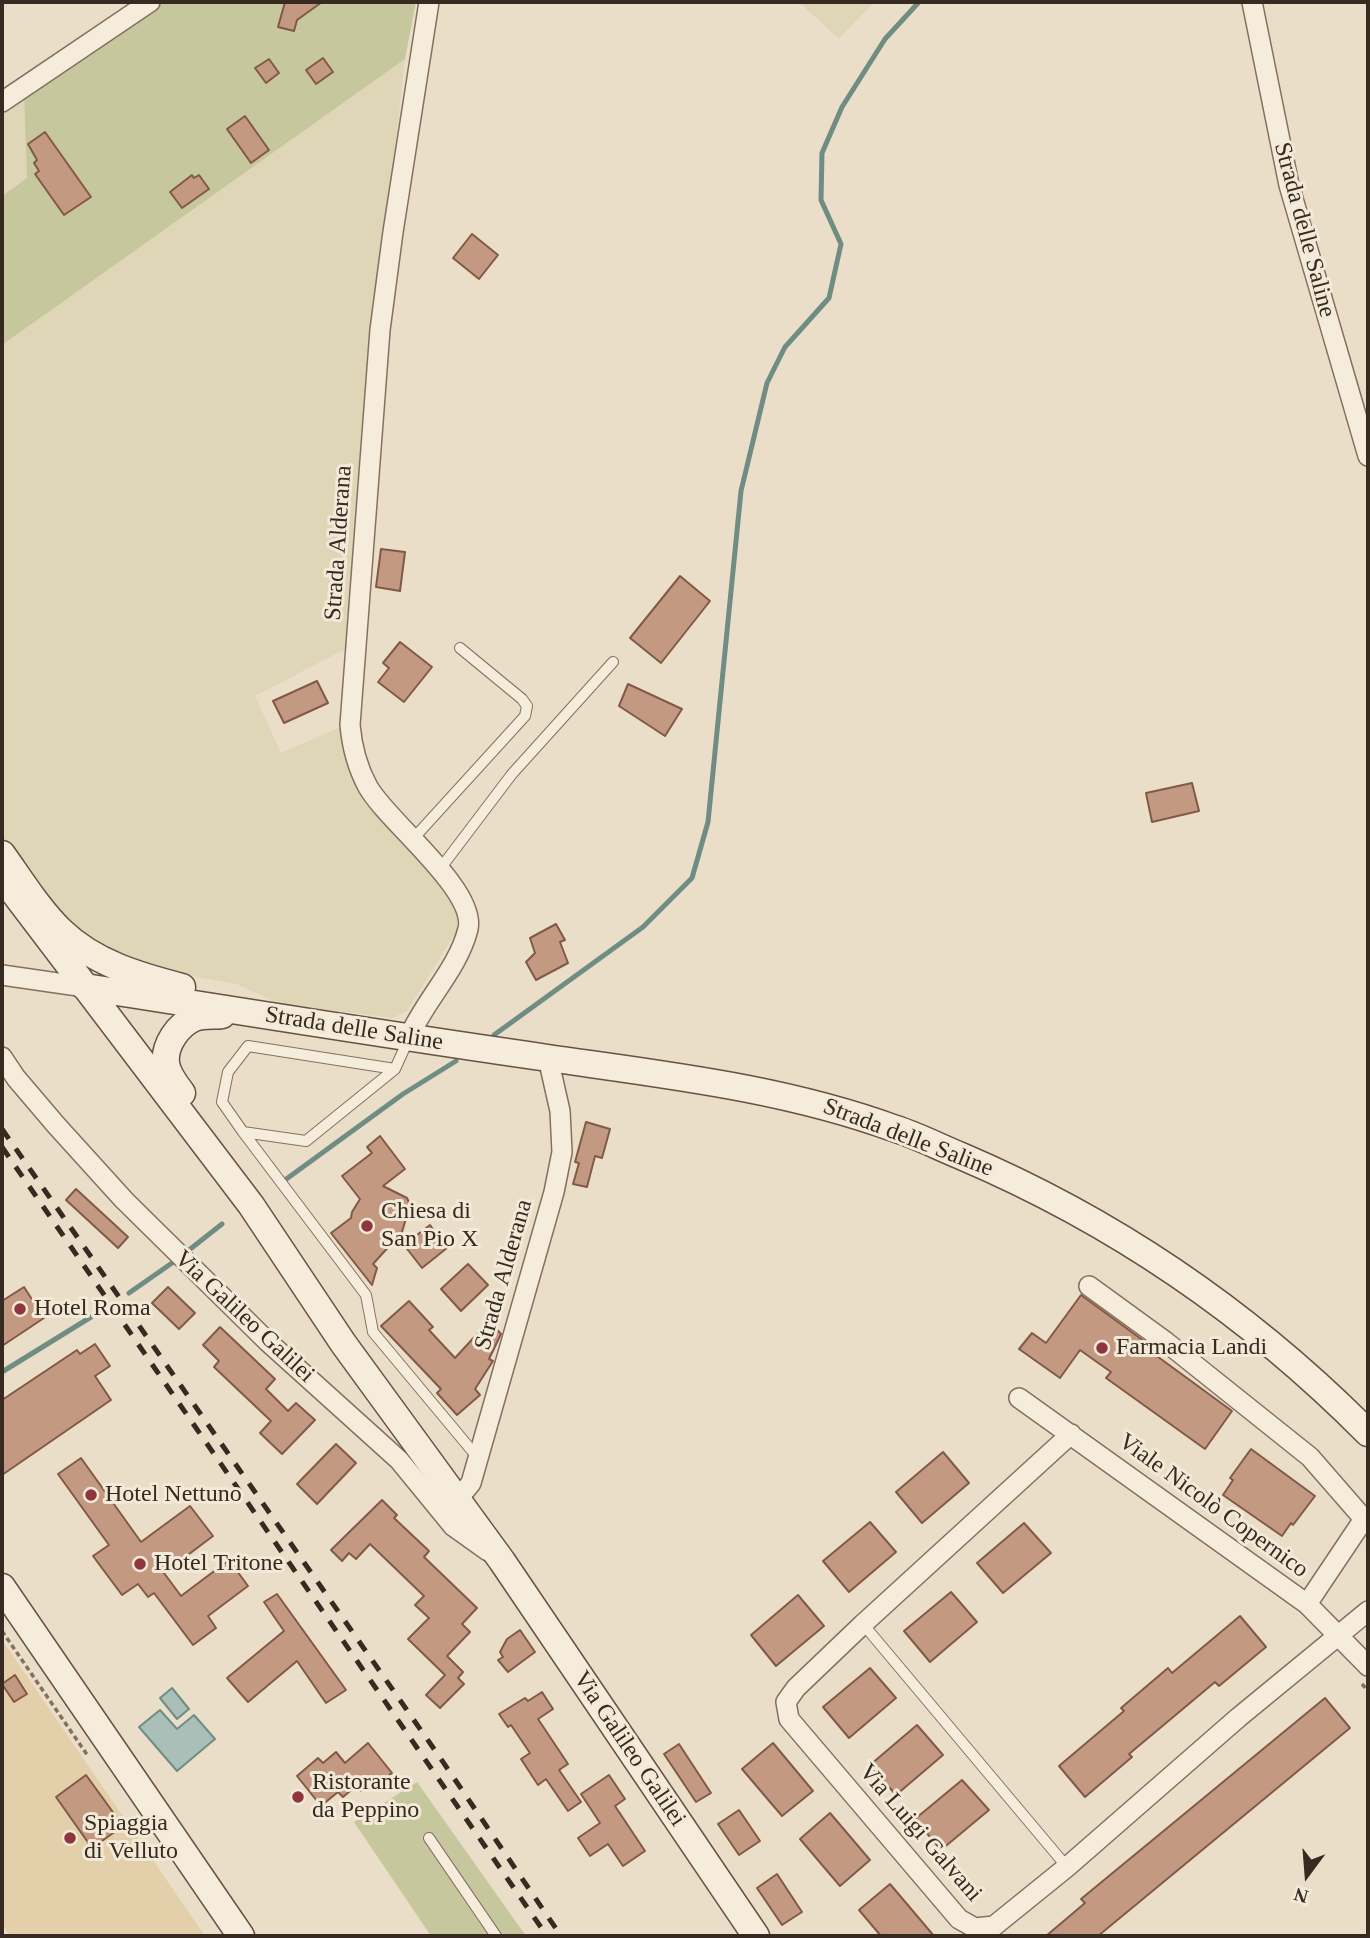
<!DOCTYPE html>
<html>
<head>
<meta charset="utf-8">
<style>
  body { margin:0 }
  #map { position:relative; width:1370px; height:1938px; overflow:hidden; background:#eadec9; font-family:Georgia,serif }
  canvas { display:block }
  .frame { position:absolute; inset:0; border:4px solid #372a21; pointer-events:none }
  .north { position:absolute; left:1272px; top:1840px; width:70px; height:70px; -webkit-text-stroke:5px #f2e9d7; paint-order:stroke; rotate:196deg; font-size:19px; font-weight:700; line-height:28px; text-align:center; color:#372a21 }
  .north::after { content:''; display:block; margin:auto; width:24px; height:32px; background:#372a21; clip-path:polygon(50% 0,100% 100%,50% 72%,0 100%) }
</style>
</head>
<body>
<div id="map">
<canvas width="1370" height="1938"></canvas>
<div class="frame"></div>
<div class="north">N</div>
</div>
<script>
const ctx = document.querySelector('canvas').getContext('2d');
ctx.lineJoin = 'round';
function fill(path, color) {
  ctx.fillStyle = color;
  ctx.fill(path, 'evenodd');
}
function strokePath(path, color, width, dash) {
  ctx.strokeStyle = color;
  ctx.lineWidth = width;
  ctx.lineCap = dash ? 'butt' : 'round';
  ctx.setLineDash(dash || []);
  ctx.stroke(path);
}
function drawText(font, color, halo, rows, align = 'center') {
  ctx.font = font + ' Georgia,serif';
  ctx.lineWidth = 6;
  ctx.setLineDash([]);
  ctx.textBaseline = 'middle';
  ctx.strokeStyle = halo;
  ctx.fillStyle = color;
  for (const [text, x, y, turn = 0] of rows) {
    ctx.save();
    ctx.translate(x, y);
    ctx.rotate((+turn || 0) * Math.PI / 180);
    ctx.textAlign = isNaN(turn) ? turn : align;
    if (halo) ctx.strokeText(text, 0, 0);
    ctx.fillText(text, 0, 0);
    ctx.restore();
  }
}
fill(new Path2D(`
  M799,2H874L839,39Z
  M405,59L375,328L351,646L255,696L281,753L343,726L377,814L436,879L457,911V930L407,1011L392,1018L277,1003L237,984L135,966L60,919L2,839V345Z
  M24,97L27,178L2,196V112Z`), '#dfd5b7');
fill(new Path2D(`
  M152,2H416L405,59L2,345V196L27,178L24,97Z
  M417,1782L526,1936H431L354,1822Z`), '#c6c79d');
fill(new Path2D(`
  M2,1640L205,1936H10L2,1924Z`), '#e3cfa9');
const water = new Path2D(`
  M172,1688L189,1709L177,1719L160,1698Z
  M160,1710L177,1729L194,1715L215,1739L177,1771L139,1727Z`);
fill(water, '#a9bfb7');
strokePath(water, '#708d83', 2);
strokePath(new Path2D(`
  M494,1035L643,927L692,878L708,822L741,491L767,383L785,347L829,298L841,244L821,200L822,153L842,107L885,39L919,2
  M285,1180L403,1094L456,1061
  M189,1250L222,1224
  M129,1293L172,1263
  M2,1372L91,1317`), '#708d83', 5);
const building = new Path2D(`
  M285,2H322L297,20L294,31L278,27Z
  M323,58L333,72L316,84L306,70Z
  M269,59L279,73L266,83L255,68Z
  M245,116L269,150L251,163L227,129Z
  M45,132L91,197L64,215L35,174L39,171L34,163L37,160L28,144Z
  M192,175L194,178L199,175L209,189L182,208L170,192Z
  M472,234L498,255L479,279L453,258Z
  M381,549L405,552L400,591L376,587Z
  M680,576L710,601L661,663L630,638Z
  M400,642L432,667L404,702L378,682L389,668L383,663Z
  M317,681L328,703L284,723L273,701Z
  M628,684L682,709L665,736L619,706Z
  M1192,783L1199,811L1152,822L1146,793Z
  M556,924L565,940L560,942L568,963L536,980L526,962L535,953L530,938Z
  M586,1122L610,1129L602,1158L595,1156L587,1187L573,1184L579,1163L575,1162Z
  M380,1136L405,1169L383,1186L407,1198L410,1205L402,1232L373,1264L377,1268L372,1285L331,1233L351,1218L352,1212L360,1199L342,1176L372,1153L367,1147Z
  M76,1189L128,1237L118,1248L66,1200Z
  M430,1225L447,1248L422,1268L404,1245Z
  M468,1264L488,1285L461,1311L441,1289Z
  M24,1287L44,1318L2,1346V1301Z
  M168,1287L195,1313L179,1329L152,1303Z
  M1081,1295L1152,1347L1150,1351L1232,1411L1205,1449L1106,1378L1111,1372L1080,1350L1060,1378L1019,1349L1032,1333L1046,1343Z
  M409,1301L433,1327L429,1330L455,1358L489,1321L501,1334L489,1359L493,1361L475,1389L480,1395L457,1415L437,1393L441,1389L381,1326Z
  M220,1327L275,1379L266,1389L288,1411L296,1403L315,1420L282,1454L260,1433L271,1421L214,1367L219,1361L203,1345Z
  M95,1344L110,1366L95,1376L111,1400L2,1475V1400L77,1350L80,1354Z
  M336,1444L356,1463L317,1504L297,1484Z
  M1251,1449L1315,1496L1293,1525L1291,1523L1282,1536L1223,1495L1233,1480L1230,1478Z
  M943,1452L969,1483L922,1523L896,1492Z
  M81,1458L141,1542L190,1506L213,1536L164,1573L181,1596L229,1560L248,1586L208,1616L216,1628L193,1645L154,1593L148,1597L138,1584L122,1595L93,1556L109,1545L58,1474Z
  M382,1500L397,1515L394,1518L429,1551L424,1557L477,1608L462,1624L470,1632L447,1656L463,1672L458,1678L464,1684L440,1708L426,1695L445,1675L408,1639L429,1618L415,1605L424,1596L370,1544L356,1559L349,1553L342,1561L331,1550Z
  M870,1522L896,1552L849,1592L823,1561Z
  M1024,1523L1051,1553L1003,1593L977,1563Z
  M951,1592L977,1622L930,1662L904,1631Z
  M277,1594L346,1690L326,1703L297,1661L248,1702L227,1678L284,1631L264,1602Z
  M798,1595L824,1626L776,1666L751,1635Z
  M1240,1616L1266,1647L1219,1686L1215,1682L1129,1754L1132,1757L1085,1797L1059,1766L1124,1711L1121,1708L1168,1668L1172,1673Z
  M520,1630L535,1652L508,1672L498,1660L503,1657L500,1652L507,1639Z
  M870,1668L896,1698L849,1738L823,1707Z
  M15,1675L27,1694L14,1702L2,1684Z
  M542,1692L553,1709L538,1719L568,1764L559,1770L581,1802L568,1811L546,1779L538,1785L521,1759L530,1753L511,1725L508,1727L499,1714L525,1698L528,1701Z
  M1325,1698L1350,1728L1098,1936H1046L1085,1903L1081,1899Z
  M917,1725L943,1755L896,1795L870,1765Z
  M368,1743L392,1773L378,1784L374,1779L361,1791L356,1786L343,1797L338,1792L321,1806L297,1776L318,1758L323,1763L336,1752L345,1763Z
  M773,1743L813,1791L782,1816L742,1769Z
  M679,1744L711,1793L696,1802L664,1754Z
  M86,1775L123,1826L92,1848L56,1797Z
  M609,1775L625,1799L615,1806L645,1851L623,1866L608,1844L590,1856L578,1838L600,1823L581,1794Z
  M962,1780L989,1810L941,1850L915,1819Z
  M739,1810L760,1841L739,1855L718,1824Z
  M830,1813L870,1860L840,1886L800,1839Z
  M777,1874L802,1912L782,1925L757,1888Z
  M890,1884L934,1936H881L859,1910Z`);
fill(building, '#c49982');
strokePath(building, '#815a47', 2);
const lane = new Path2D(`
  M413,839L525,716L527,706L522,699L460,648
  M440,869L512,774L613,662
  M395,1069L248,1046L228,1072L222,1102L243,1132L306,1141L395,1069L409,1038
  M243,1132L366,1295L373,1332L478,1458
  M863,1624L1067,1867
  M429,1838L496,1936`);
const street = new Path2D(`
  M1252,2L1289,185L1368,456
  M2,102L150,2
  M2,975L85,987
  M409,1037C425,1000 458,969 468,929C477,890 387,821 368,787C357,767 352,747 350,725L380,330L393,232L429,2
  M2,1057L16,1078L56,1125L124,1200L267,1341L399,1460L453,1526L488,1551
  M1089,1286L1166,1342L1310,1457L1364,1519L1307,1604
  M1019,1398L1307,1604L1368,1666
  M1071,1434L863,1624L796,1688L786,1702L789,1719L959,1919L975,1928L994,1926L1067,1867L1239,1717L1368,1611
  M458,1499L471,1483L554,1192L562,1152L560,1111L548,1058`);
const secondary = new Path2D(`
  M2,854C20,879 39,910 61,931C94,963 139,976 182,987
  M2,877L251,1205L343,1343L502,1561L756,1936
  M85,987C239,1011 393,1036 548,1058C666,1075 784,1088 896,1129C918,1136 939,1147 961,1156C1116,1222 1249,1313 1368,1433
  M182,1093C176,1085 167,1074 166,1063C164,1045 178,1025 194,1018C202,1015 214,1016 222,1015
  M2,1587L241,1936`);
strokePath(lane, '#85705f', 12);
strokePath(street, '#85705f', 22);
strokePath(secondary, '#675242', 29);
strokePath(new Path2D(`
  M2,1631L88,1756
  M1362,1684L1368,1691`), '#85705f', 3.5, [5, 3.5]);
strokePath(lane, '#f6ecdb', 10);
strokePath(street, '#f6ecdb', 19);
strokePath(secondary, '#f6ecdb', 26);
strokePath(new Path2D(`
  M2,1129L441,1759L561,1936
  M2,1147L547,1936`), '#372a21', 5, [12, 12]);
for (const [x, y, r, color] of [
  [367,1226,7,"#8e353d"],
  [20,1309,7,"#8e353d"],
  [1102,1348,7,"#8e353d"],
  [91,1495,7,"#8e353d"],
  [140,1564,7,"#8e353d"],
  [298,1797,7,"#8e353d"],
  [70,1838,7,"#8e353d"]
]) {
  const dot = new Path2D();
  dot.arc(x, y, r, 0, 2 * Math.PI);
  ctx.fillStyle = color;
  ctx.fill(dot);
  strokePath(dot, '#f2e9d7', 2.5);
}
drawText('24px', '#372a21', '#f2e9d7', [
  ["Strada delle Saline",1304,230,75],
  ["Strada Alderana",339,543,-86],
  ["Strada delle Saline",354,1029,9],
  ["Strada delle Saline",908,1138,21],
  ["Strada Alderana",504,1275,-74],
  ["Via Galileo Galilei",244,1317,43],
  ["Viale Nicolò Copernico",1213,1506,36],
  ["Via Galileo Galilei",629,1749,56],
  ["Via Luigi Galvani",920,1833,49]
]);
drawText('24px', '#372a21', '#f2e9d7', [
  ["Chiesa di",381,1212],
  ["San Pio X",381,1240],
  ["Hotel Roma",34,1309],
  ["Farmacia Landi",1116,1348],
  ["Hotel Nettuno",105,1495],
  ["Hotel Tritone",154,1564],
  ["Ristorante",312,1783],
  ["da Peppino",312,1811],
  ["Spiaggia",84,1824],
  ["di Velluto",84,1852]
], 'left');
</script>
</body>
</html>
